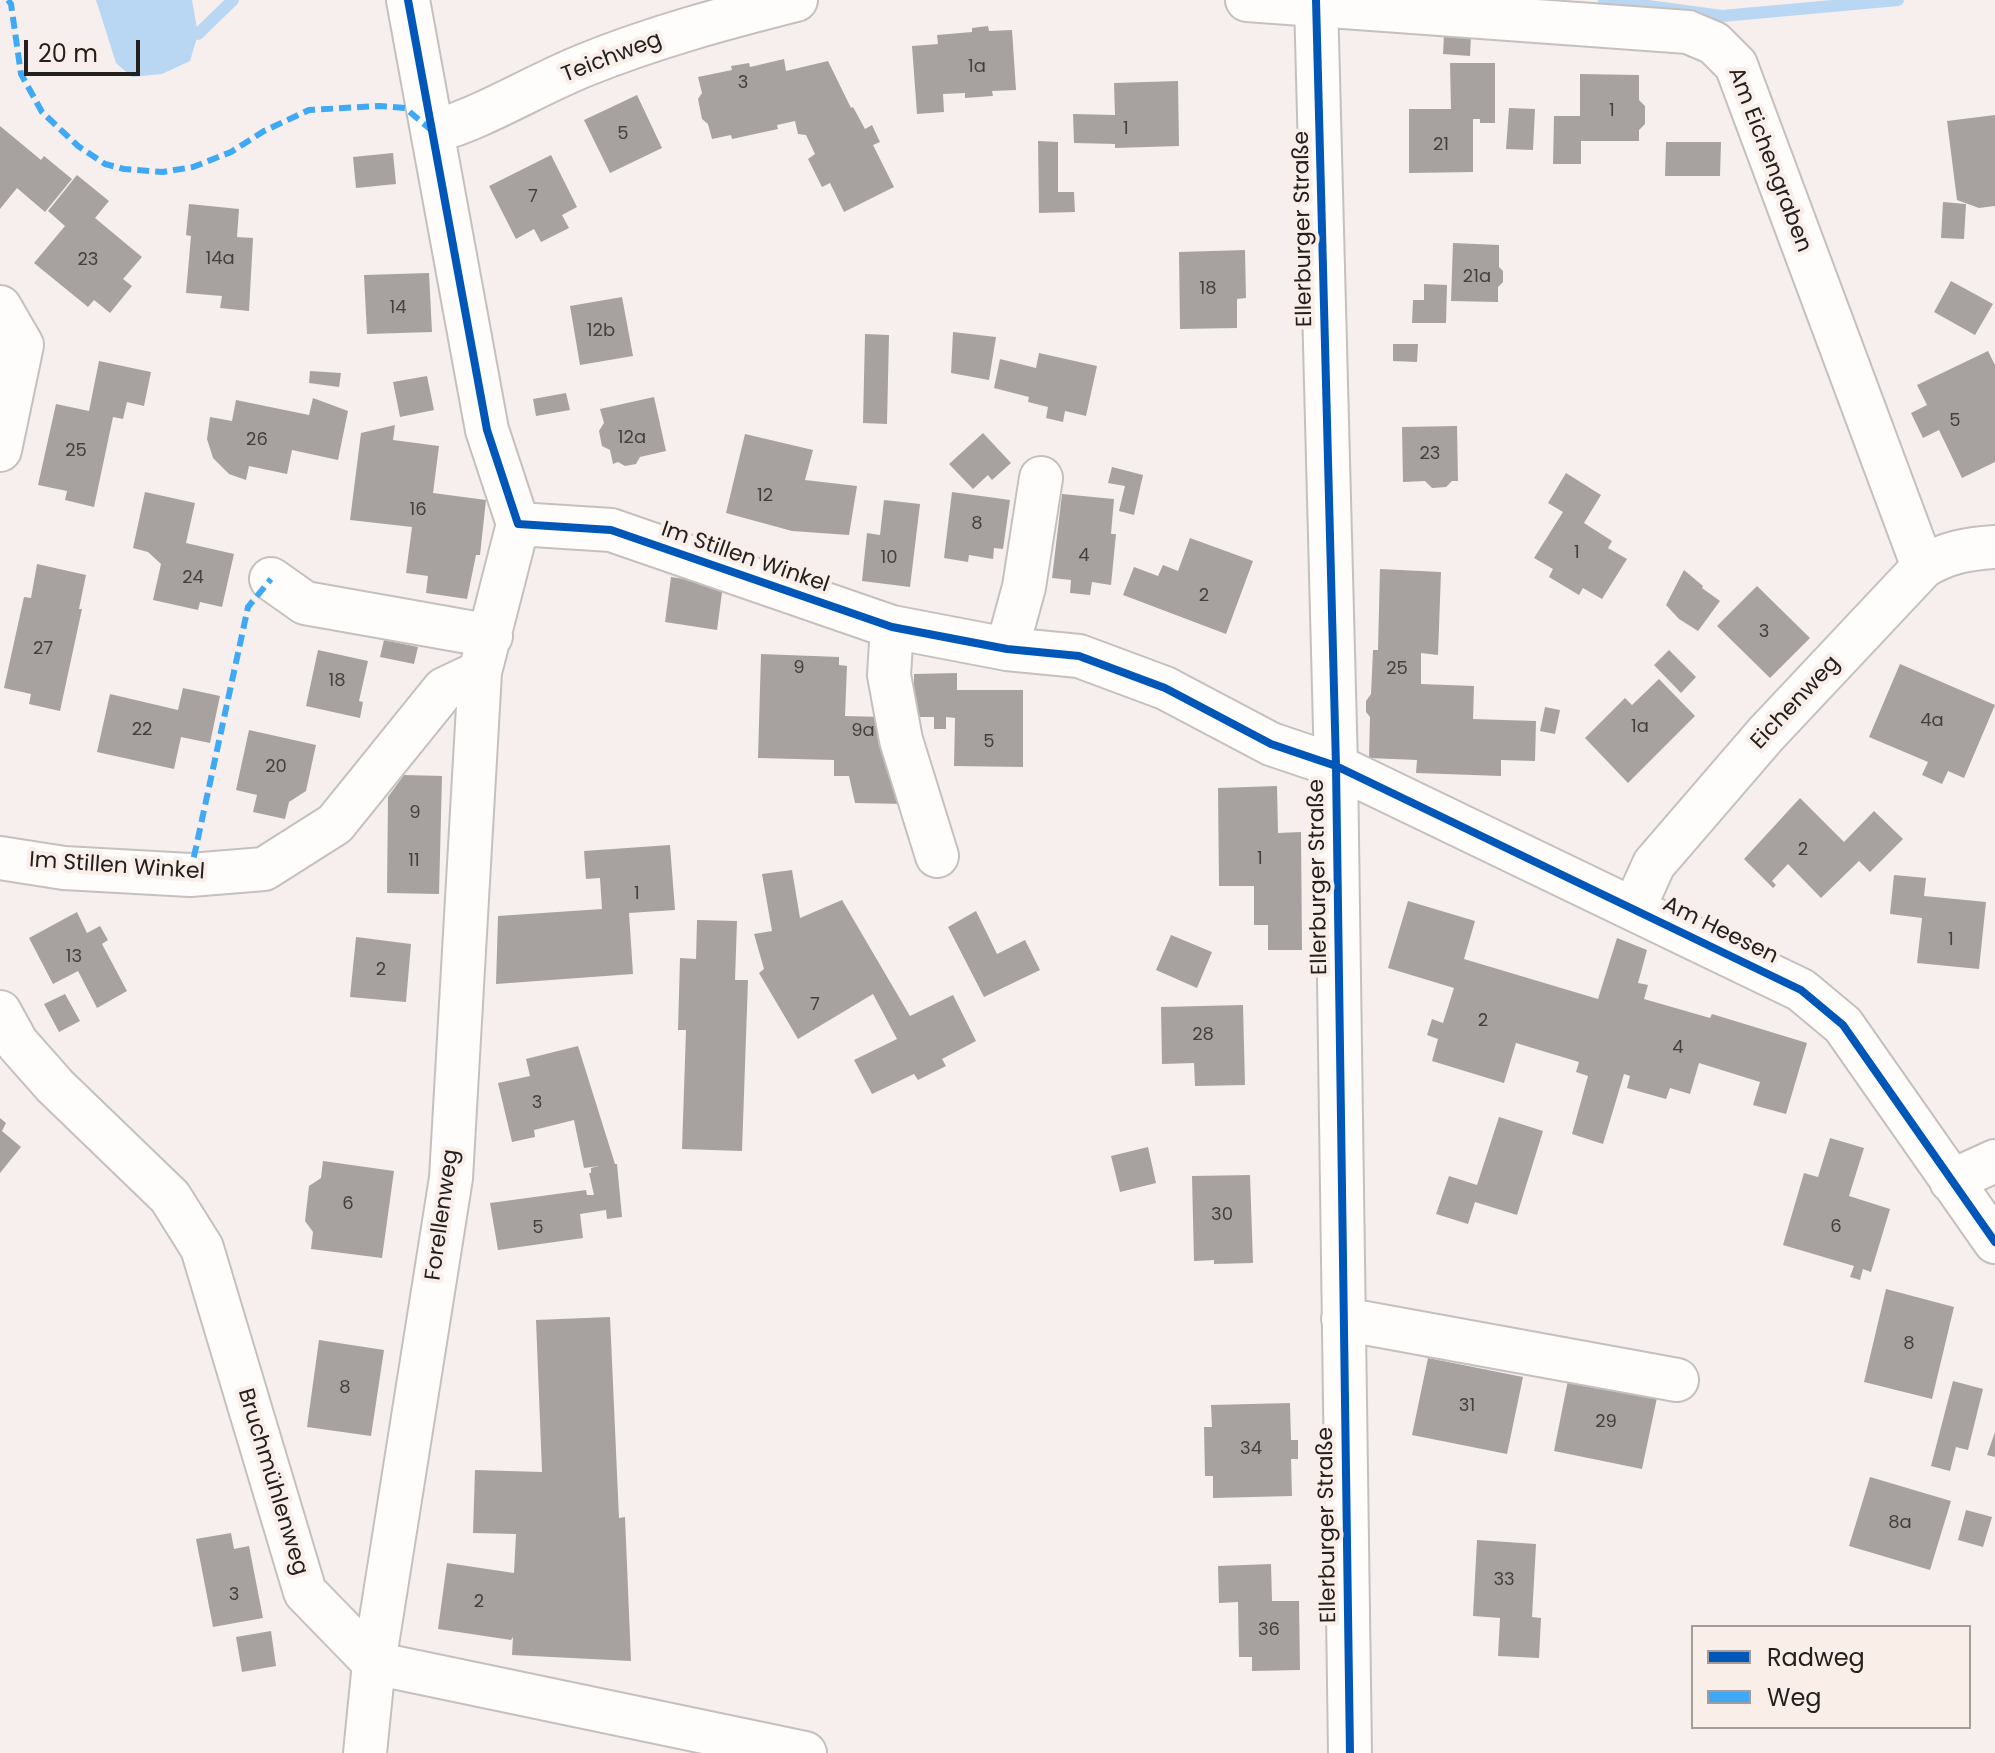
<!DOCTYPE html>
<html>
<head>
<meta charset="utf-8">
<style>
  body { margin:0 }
  #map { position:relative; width:1995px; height:1753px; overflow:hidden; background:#f6efed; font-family:Poppins,sans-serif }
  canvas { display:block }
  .legend { position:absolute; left:1691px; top:1625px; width:280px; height:104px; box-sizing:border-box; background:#faeee9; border:2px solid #a49c98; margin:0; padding:10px 14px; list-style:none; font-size:24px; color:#24201e }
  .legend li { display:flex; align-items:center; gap:16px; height:40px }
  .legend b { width:40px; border:2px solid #a49c98 }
  .scale { position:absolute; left:24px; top:40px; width:116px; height:36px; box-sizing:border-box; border:4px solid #24201e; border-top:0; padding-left:10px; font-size:24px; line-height:28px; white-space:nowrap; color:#24201e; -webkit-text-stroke:6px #faeee9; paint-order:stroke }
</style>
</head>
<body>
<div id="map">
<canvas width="1995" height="1753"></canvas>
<ul class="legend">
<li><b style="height:10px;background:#0057b8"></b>Radweg</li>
<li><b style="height:10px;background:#3fa9f5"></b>Weg</li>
</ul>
<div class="scale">20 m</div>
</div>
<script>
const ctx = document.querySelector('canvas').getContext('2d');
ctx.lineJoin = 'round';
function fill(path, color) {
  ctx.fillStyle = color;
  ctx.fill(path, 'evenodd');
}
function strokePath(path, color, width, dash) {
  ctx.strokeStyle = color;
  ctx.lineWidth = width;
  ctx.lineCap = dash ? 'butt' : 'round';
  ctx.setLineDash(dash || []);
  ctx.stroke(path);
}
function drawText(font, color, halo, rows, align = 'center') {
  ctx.font = font + ' Poppins,sans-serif';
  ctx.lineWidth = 8;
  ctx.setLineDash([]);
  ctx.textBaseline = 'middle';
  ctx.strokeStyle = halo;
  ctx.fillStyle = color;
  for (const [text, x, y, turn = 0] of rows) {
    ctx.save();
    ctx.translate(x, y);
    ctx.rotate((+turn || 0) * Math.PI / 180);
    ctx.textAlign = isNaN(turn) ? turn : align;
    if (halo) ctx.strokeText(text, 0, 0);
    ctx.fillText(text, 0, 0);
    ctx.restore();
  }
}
fill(new Path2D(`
  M96,0H192L198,34L190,61L162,74L132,77L116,63Z`), '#b9d7f3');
strokePath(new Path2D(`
  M1604,0L1722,16L1898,0
  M198,34L233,0`), '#b9d7f3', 12);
fill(new Path2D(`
  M988,26L989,31L1012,30L1016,90L992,91L993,96L965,98V93L943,94L944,112L917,114L912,46L938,44L937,35L972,32V28Z
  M1444,34L1471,35L1470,56L1443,54Z
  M784,59L786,71L828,61L851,108L853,107L865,129L872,125L880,142L873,145L894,187L844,212L830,183L822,187L808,159L815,154L806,135L798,134L795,121L777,125L778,129L732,139L731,135L712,139L708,124L702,119L698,99L702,93L698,77L732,70L731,66L749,63L750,67Z
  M1450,63H1495V123H1480V119H1473V172L1409,173V109H1451Z
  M1580,74L1639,75V100L1645,106V124L1639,130V141H1581V164H1553L1554,116H1580Z
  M1178,81L1179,146L1115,148V144L1074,143L1073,114L1115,115L1114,83Z
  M637,95L662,148L610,173L584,120Z
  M1509,108L1535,109L1533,150L1506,149Z
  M1995,115V206L1979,208L1957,200L1947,121Z
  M0,126L41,160L44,156L72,179L45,212L17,188L0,209Z
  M1038,141L1058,142V192H1074L1075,212L1039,213Z
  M1666,142H1721L1720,176H1665Z
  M393,153L396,184L356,188L353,157Z
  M551,155L577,207L562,215L569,228L541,242L534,229L516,239L489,186Z
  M77,175L109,201L95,218L142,257L123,279L132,286L110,313L94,300L88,307L34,263L65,226L48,211Z
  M1943,202L1966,204L1964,239L1941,238Z
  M189,204L239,209L237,237L253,238L249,311L220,308L222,296L186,293L191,236L186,235Z
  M1453,243L1499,245V267L1503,271V282L1498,287V302L1451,301Z
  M1245,250L1246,298L1237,299V328L1180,329L1179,252Z
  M429,273L432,332L367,334L364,275Z
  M1951,281L1993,304L1975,335L1934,312Z
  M1424,284L1447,285L1446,323H1412L1413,300H1424Z
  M622,297L633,356L580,365L570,306Z
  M953,332L996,337L989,380L951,373Z
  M865,334L889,335L887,424L863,423Z
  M1393,344H1418L1417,362L1393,361Z
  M1988,351L1995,365V462L1962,478L1939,430L1923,438L1911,413L1927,405L1917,385Z
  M1039,353L1097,366L1086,416L1065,411L1063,422L1046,418L1048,407L1028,402L1029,397L994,388L1000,359L1036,368Z
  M99,361L151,372L144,406L127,402L123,419L113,417L94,507L65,500L67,491L38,485L56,404L89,411Z
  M310,371L341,373L339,387L309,383Z
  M427,376L434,410L400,417L393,382Z
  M566,393L570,410L536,416L533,399Z
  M654,397L666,451L640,457L636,464L625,466L618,462L613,464L610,450L602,446L599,431L604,423L600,409Z
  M313,398L348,411L338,460L292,450L287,474L249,466L246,480L229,474L213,458L207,439L210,417L232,421L236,400L309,415Z
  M395,425L393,440L439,446L433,493L486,500L480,555H476L467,599L426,593L428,576L406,573L412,527L350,520L361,433Z
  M1457,426L1458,481H1452L1446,487L1432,488L1425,481L1403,482L1402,427Z
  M983,433L1011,463L992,480L988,475L973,489L949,464Z
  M745,434L813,450L805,480L857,486L849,535L792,531L726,513Z
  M1112,467L1143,475L1134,515L1119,511L1125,486L1108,483Z
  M1566,473L1601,495L1584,523L1612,541L1608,548L1627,559L1602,599L1583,588L1579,595L1549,577L1553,569L1534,558L1563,512L1548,503Z
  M145,492L195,503L186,543L234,554L222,607L200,602L198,610L153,600L161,564L148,552L133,548Z
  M952,492L1010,500L1003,549L994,548L993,559L969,555L968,562L944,558Z
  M1062,494L1114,499L1111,534H1116L1111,585L1092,582L1090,595L1070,593L1071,580L1052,578Z
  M884,500L920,504L910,587L862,581L867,533L880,535Z
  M1190,538L1253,561L1226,634L1123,595L1134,567L1158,576L1163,565L1178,571Z
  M37,564L86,575L79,609H82L60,711L29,704L31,694L4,688L24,597L31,598Z
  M1380,569L1441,572L1438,655L1421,653V684L1474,686L1473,719L1536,721L1535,761L1501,760V776L1416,773L1417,760L1369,758L1370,717L1366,712V701L1371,694L1373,650H1378Z
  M1684,570L1703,586L1702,588L1720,601L1698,631L1679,619L1666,605Z
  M671,577L723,585L717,630L665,622Z
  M1757,586L1810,638L1770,678L1717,626Z
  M384,640L418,647L414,664L380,657Z
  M318,650L368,661L359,701L363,702L360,718L306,706Z
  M1669,650L1696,677L1681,693L1654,665Z
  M761,654L839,657V665L847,666L845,716L883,717L905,804L855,803L849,776H834V760L758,758Z
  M1900,664L1995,705L1964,778L1948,771L1942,784L1922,775L1928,762L1869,737Z
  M957,673V690H1023V767L954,766L955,718L946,717V729H934V717H914V674Z
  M1659,679L1695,716L1628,783L1585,738L1625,698L1632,705Z
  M183,688L220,696L210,743L181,737L174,769L97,752L110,694L178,710Z
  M1545,707L1560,710L1555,734L1540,731Z
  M249,730L316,745L306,791L289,802L285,819L253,812L257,795L236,790Z
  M404,775L442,776L439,894L387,893L388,797Z
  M1277,786L1278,833L1301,832L1302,950H1268V925H1254V886H1219L1218,788Z
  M1800,798L1844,842L1874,811L1903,839L1870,872L1859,861L1821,898L1788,864L1772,881L1776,885L1773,888L1744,859Z
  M670,845L675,910L629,913L633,974L496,984L498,916L602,909L600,878L586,879L584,851Z
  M792,870L800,918L842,900L910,1016L953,995L976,1041L942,1059L946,1066L918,1080L914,1074L872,1094L854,1060L897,1039L873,994L798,1039L759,973L764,969L754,934L772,931L762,874Z
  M1894,875L1926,878L1924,896L1986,902L1979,969L1917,963L1922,918L1890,914Z
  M1408,901L1475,921L1464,959L1598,999L1617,938L1647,950L1638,983L1648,985L1644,999L1710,1018L1712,1014L1807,1043L1786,1114L1753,1105L1760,1082L1699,1063L1690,1094L1670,1088L1666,1099L1627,1088L1630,1076L1624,1074L1603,1144L1572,1134L1588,1076L1576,1072L1579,1062L1516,1043L1504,1083L1432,1061L1438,1039L1427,1035L1432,1019L1443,1023L1454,988L1388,968Z
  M976,911L997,954L1025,940L1040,970L984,997L948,927Z
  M77,912L87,933L100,926L108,940L102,944L127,991L97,1008L78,971L53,984L29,938Z
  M697,920L737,921L735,980H748L742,1151L682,1149L686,1030H678L680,958L696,959Z
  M1171,935L1212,952L1197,988L1156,970Z
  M356,937L411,944L406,1002L350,997Z
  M65,994L80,1021L59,1032L44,1004Z
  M1243,1005L1245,1085L1195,1086L1194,1063L1162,1064L1161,1007Z
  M578,1046L615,1164H617L622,1217L607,1219L606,1210L580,1214L583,1238L498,1250L490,1203L586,1190L587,1195H594L589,1173H591V1168L599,1166L584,1168L574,1120L534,1130L535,1137L512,1142L498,1083L530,1076L526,1059Z
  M1499,1117L1543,1131L1517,1215L1475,1202L1468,1224L1436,1214L1449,1176L1477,1185Z
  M0,1118L6,1123L2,1131L21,1147L0,1173Z
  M1830,1138L1864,1148L1849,1196L1890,1209L1871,1272L1863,1269L1860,1280L1850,1277L1854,1266L1783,1245L1804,1173L1818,1177Z
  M1148,1147L1156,1183L1120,1192L1111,1156Z
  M323,1161L394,1171L382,1258L311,1249L313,1232L305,1221L309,1186L321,1178Z
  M1250,1175L1253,1263L1214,1264V1260L1194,1261L1192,1176Z
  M1886,1289L1954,1307L1932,1399L1864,1382Z
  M610,1317L619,1518L625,1517L631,1661L512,1655L513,1637L511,1640L438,1629L447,1563L514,1573L516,1534L473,1533L475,1470L542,1472L536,1320Z
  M319,1340L384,1350L371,1436L307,1427Z
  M1428,1358L1523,1377L1507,1454L1412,1435Z
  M1569,1375L1658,1393L1642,1469L1554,1451Z
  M1953,1381L1983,1389L1968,1450L1956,1447L1950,1471L1931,1466Z
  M1290,1403L1291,1440H1298V1459H1291L1292,1496L1213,1498V1476H1205L1204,1427H1212L1211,1405Z
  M1995,1432V1457L1987,1455Z
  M1870,1477L1951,1501L1930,1570L1849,1546Z
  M1966,1510L1992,1517L1983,1547L1958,1540Z
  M231,1533L234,1549L249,1546L263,1618L213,1627L196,1539Z
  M1477,1540L1536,1544L1532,1617L1541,1618L1539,1658L1498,1656L1500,1618L1473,1616Z
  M1271,1564L1272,1601H1299L1300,1670L1252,1671V1657H1239L1238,1602L1219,1603L1218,1566Z
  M271,1631L276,1666L242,1672L236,1637Z`), '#a7a2a0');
const minor = new Path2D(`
  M1247,0L1688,32L1714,43L1736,65L1923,567
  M1316,0L1336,766L1350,1753
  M433,132C487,116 533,86 585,65C654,37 725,18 796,0
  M0,307L22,345L0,450
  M518,524L611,530L892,627L1007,649L1079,656L1165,688L1271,744L1336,766L1801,990L1843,1025L1995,1242
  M271,579L305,603L491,636
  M892,627L889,675L901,740L937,856
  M1007,649L1024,587L1041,478
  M0,858L64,868L190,875L264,869L335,824L444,689L480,672
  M1634,908L1654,864L1766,734L1923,567C1947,552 1967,549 1995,547
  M0,1012L17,1043L55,1086L170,1197L202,1248L305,1592L374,1663L805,1753
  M1951,1181L1995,1161
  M1343,1319L1677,1380
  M365,1753L374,1663L451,1178L480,672L518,524L487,430L408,0`);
strokePath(minor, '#c5c0be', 46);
strokePath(minor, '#fefdfc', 42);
strokePath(new Path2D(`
  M8,0L11,4L21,74L42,112L78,146L105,164L124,169L163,172L193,167L231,152L264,131L309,110L379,106L405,108L430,129
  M190,875L248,607L271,579`), '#3fa9f5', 6, [12, 6]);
strokePath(new Path2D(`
  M408,0L487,430L518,524L611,530L892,627L1007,649L1079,656L1165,688L1271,744L1336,766L1801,990L1843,1025L1995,1242
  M1316,0L1336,766L1350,1753`), '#0057b8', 8);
drawText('18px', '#45403e', null, [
  ["1a",977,67],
  ["3",743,83],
  ["1",1612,111],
  ["1",1126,129],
  ["5",623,134],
  ["21",1441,145],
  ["7",533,197],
  ["14a",220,259],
  ["23",88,260],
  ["21a",1477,277],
  ["18",1208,289],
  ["14",398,308],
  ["12b",601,331],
  ["5",1955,421],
  ["12a",632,438],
  ["26",257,440],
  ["25",76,451],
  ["23",1430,454],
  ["12",765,496],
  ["16",418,510],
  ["8",977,524],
  ["1",1577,553],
  ["4",1084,556],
  ["10",889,558],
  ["24",193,578],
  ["2",1204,596],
  ["3",1764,632],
  ["27",43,649],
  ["9",799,668],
  ["25",1397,669],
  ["18",337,681],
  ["4a",1932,721],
  ["1a",1640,727],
  ["22",142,730],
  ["9a",863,731],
  ["5",989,742],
  ["20",276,767],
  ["9",415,813],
  ["2",1803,850],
  ["1",1260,859],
  ["11",414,861],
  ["1",637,894],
  ["1",1951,940],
  ["13",74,957],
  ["2",381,970],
  ["7",815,1005],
  ["2",1483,1021],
  ["28",1203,1035],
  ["4",1678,1048],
  ["3",537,1103],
  ["6",348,1204],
  ["30",1222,1215],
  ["6",1836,1227],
  ["5",538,1228],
  ["8",1909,1344],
  ["8",345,1388],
  ["31",1467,1406],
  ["29",1606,1422],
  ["34",1251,1449],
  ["8a",1900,1523],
  ["33",1504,1580],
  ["3",234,1595],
  ["2",479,1602],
  ["36",1269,1630]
]);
drawText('22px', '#24201e', '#faeee9', [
  ["Teichweg",612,58,-21],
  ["Am Eichengraben",1769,160,69],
  ["Ellerburger Straße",1304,229,-91],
  ["Im Stillen Winkel",745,558,19],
  ["Eichenweg",1796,703,-47],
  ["Im Stillen Winkel",117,867,4],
  ["Ellerburger Straße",1319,877,-91],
  ["Am Heesen",1720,931,26],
  ["Forellenweg",443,1215,-82],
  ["Bruchmühlenweg",272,1482,73],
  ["Ellerburger Straße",1328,1525,-91]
]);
</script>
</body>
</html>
